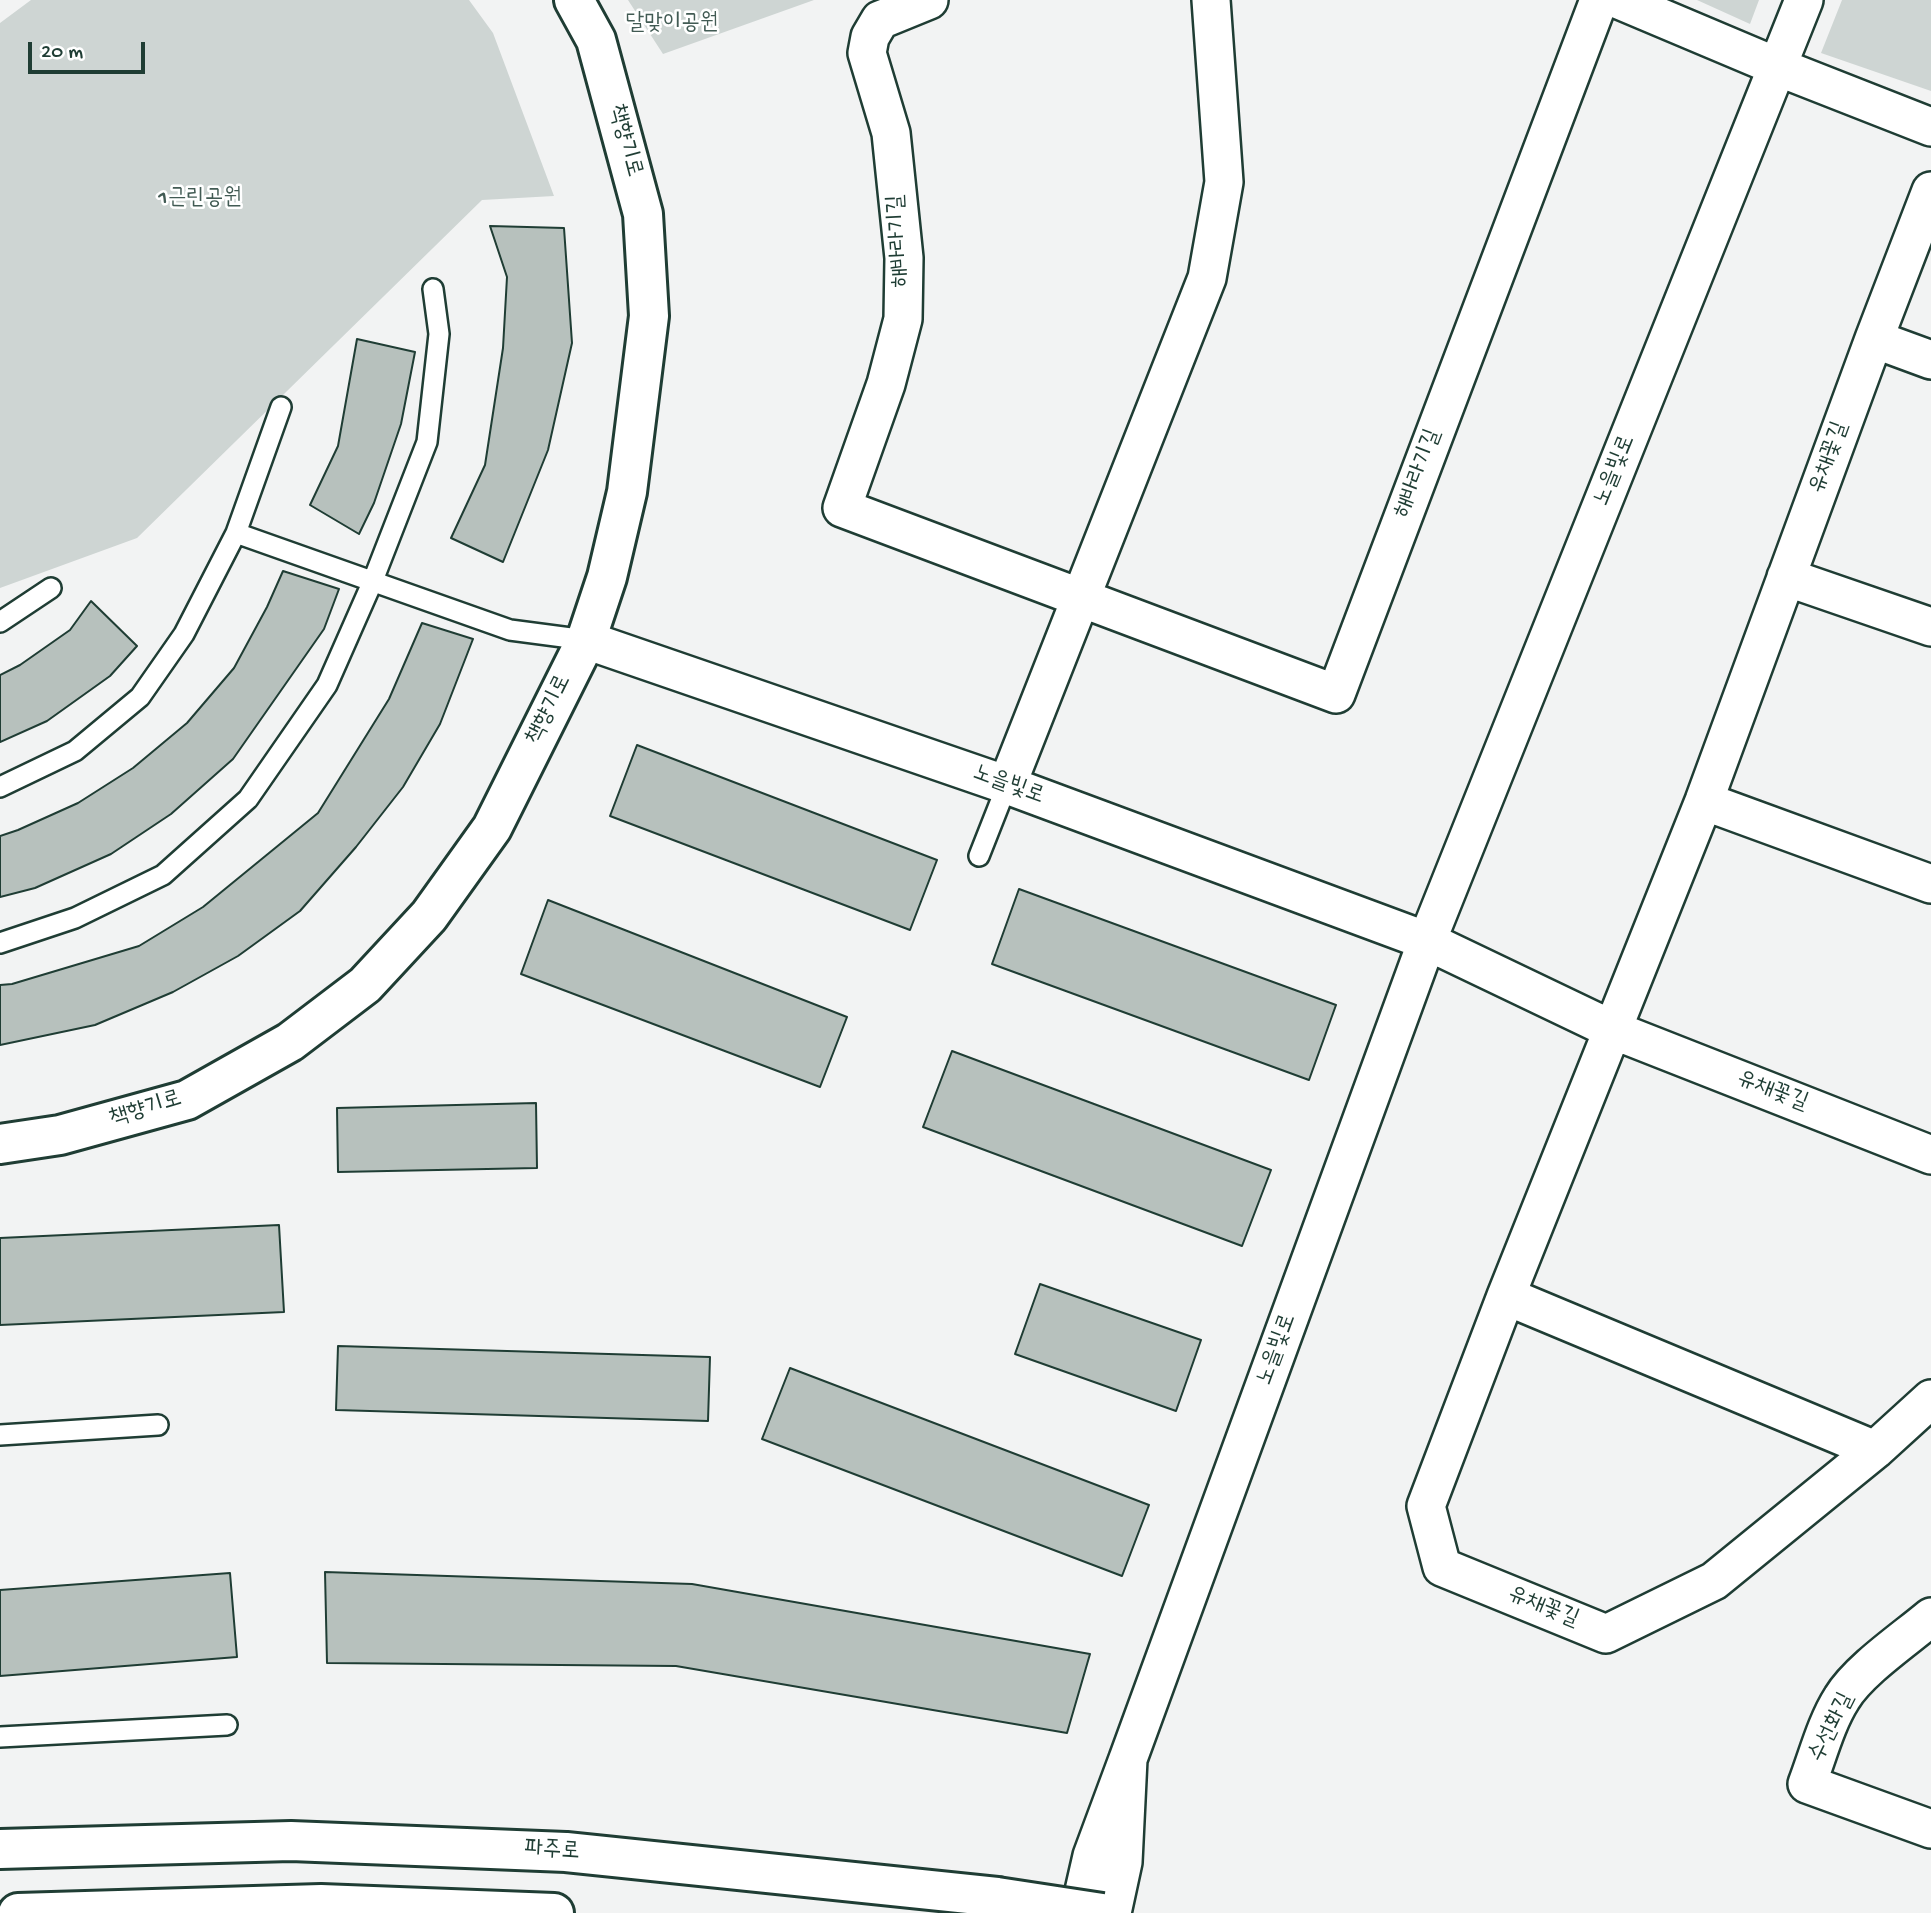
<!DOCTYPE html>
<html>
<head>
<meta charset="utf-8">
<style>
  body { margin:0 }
  #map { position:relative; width:1931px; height:1913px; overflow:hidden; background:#f2f3f3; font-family:"Gochi Hand",sans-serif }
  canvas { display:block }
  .scale { position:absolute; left:28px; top:42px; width:117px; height:32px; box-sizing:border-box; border:4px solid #1f3d34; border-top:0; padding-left:9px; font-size:21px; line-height:24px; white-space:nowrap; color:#1f3d34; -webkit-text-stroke:5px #fff; paint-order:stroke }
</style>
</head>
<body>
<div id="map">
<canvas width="1931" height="1913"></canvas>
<div class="scale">20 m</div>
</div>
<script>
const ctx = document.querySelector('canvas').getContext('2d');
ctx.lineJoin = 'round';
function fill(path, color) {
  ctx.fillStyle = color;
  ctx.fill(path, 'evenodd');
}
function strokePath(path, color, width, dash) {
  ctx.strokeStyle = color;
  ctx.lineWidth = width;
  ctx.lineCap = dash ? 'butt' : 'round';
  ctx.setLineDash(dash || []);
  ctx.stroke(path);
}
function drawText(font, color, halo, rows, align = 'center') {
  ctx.font = font + ' "Gochi Hand","Poor Story",sans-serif';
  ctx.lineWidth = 5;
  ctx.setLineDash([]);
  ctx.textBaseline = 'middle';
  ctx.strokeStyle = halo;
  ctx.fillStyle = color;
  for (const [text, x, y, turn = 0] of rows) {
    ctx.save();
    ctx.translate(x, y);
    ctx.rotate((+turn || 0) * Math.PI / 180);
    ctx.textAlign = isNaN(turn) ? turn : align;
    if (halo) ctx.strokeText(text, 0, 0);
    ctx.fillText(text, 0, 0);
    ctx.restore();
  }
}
fill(new Path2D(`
  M31,0H469L493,33L554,196L482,200L137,538L0,588V23Z
  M628,0H814L663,54Z
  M1697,0H1759L1750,24Z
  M1842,0H1931V91L1821,53Z`), '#ced5d3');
const building = new Path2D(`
  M490,226L564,228L572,343L548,450L503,562L451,538L485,465L503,348L507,277Z
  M357,339L415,352L401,424L374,503L359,534L310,505L338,446Z
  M283,571L339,589L324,629L233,759L171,814L111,854L35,888L0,897V836L18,830L78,803L133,768L187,723L234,668L267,607Z
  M91,601L137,646L110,676L47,721L0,742V675L20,665L70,630Z
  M422,623L473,639L440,724L403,787L356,847L300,911L238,956L173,992L95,1025L0,1045V985L12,984L139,946L203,907L318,813L389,699Z
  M637,745L937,860L910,930L610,816Z
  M1019,889L1336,1005L1309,1080L992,964Z
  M548,900L847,1017L820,1087L521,974Z
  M952,1051L1271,1170L1242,1246L923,1127Z
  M536,1103L537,1168L338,1172L337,1108Z
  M279,1225L284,1312L0,1325V1238Z
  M1040,1284L1201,1340L1176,1411L1015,1354Z
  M338,1346L710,1357L708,1421L336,1410Z
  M790,1368L1149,1505L1122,1576L762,1439Z
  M325,1572L692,1584L1090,1654L1067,1733L676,1666L327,1663Z
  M230,1573L237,1657L0,1676V1590Z`);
fill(building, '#b7c1bd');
strokePath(building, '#1f3d34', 2);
const service = new Path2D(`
  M236,533L510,630L586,640
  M0,622L51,588
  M0,787L75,751L140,697L184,634L236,533L281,407
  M979,856L1007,785
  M0,943L75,918L163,875L248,799L327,685L372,583L427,442L439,334L433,289
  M0,1435L158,1425
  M0,1737L227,1725`);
const minor = new Path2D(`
  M929,0L880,20L870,37L867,53L891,133L904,258L903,319L886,384L842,508L1336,694L1599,0
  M1619,0L1778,67L1931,127
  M1931,191L1874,339L1704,801L1506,1296L1426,1506L1442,1567L1606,1634L1714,1581L1875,1450L1931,1399
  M1874,339L1931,360
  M1786,577L1931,627
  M586,640L1007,785L1427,941L1613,1030L1931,1155
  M1007,785L1207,278L1224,182L1211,0
  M1704,801L1931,884
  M1506,1296L1875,1450
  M1931,1617C1905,1639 1859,1670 1842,1698C1826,1723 1818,1755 1807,1784L1931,1829
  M1128,1759L1427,941L1804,0
  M1079,1913L1092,1856L1128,1759L1123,1862L1112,1913`);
const tertiary = new Path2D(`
  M0,1144L60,1135L187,1100L290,1042L365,985L429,916L492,828L586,640L607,577L627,492L649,316L643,214L596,40L574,0`);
const secondary = new Path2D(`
  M0,1849L291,1841L566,1852L997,1897
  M18,1913L321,1904L554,1913`);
strokePath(service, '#1f3d34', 24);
strokePath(minor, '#1f3d34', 42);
strokePath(tertiary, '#1f3d34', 44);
strokePath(secondary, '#1f3d34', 44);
strokePath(service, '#fff', 19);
strokePath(minor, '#fff', 37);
strokePath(tertiary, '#fff', 38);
strokePath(secondary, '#fff', 38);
const secondaryBridge = new Path2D(`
  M997,1897L1102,1913`);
strokePath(secondaryBridge, '#1f3d34', 44, []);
strokePath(secondaryBridge, '#fff', 38);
drawText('23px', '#425b54', '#fff', [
  ["달맞이공원",672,24],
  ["1근린공원",200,199]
]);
drawText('23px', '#1f3d34', '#fff', [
  ["책향기로",624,141,75],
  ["해바라기길",900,241,-93],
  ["유채꽃길",1830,458,-70],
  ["노을빛로",1616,471,-68],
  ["해바라기길",1419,474,-69],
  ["책향기로",550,710,-64],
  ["노을빛로",1008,786,20],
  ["유채꽃길",1772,1092,21],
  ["책향기로",146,1110,-17],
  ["노을빛로",1278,1350,-70],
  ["유채꽃길",1543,1608,22],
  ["수선화길",1833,1728,-64],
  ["파주로",552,1852,3]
]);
</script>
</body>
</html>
